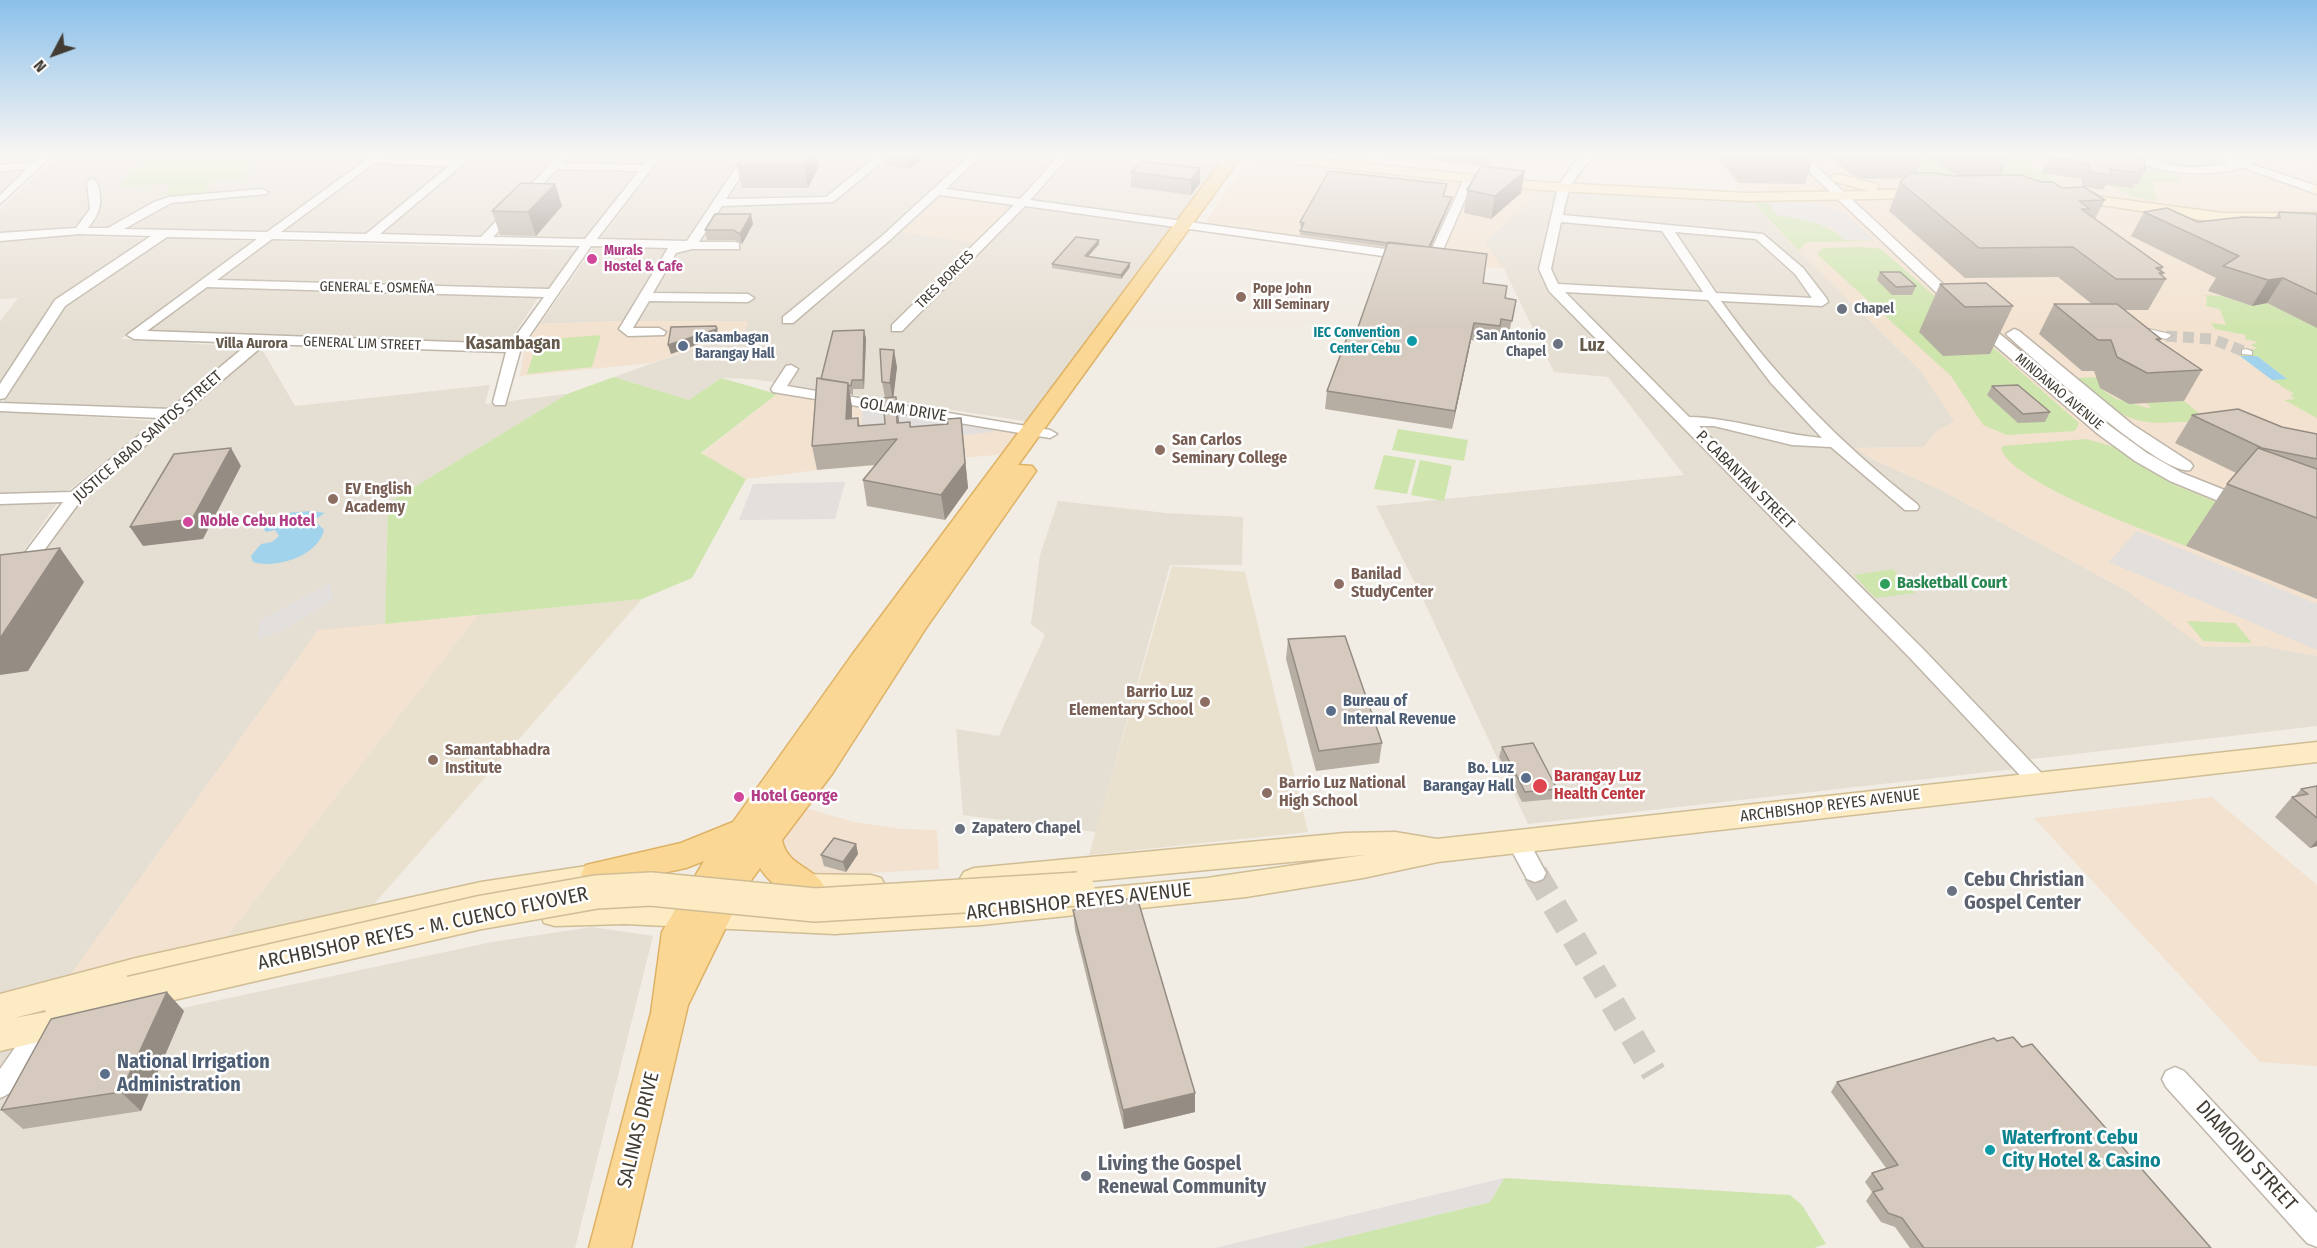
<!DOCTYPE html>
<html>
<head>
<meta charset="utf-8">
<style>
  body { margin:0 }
  #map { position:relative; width:2317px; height:1248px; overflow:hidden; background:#f1ece4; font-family:"Fira Sans Condensed",sans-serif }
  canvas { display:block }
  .north { position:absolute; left:24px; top:24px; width:60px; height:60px; -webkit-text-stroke:4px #fff; paint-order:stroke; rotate:229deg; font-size:16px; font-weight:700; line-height:24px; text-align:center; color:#433c34 }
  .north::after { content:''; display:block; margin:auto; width:21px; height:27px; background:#433c34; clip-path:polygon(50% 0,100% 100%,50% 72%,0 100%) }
</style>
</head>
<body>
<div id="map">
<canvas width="2317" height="1248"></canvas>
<div class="north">N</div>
</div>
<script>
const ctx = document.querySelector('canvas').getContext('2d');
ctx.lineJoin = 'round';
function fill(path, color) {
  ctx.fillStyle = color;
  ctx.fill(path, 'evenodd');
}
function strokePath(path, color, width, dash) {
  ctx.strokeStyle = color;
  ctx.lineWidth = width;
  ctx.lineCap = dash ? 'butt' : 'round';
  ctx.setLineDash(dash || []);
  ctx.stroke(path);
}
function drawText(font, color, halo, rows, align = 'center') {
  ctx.font = font + ' "Fira Sans Condensed",sans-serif';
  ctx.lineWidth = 5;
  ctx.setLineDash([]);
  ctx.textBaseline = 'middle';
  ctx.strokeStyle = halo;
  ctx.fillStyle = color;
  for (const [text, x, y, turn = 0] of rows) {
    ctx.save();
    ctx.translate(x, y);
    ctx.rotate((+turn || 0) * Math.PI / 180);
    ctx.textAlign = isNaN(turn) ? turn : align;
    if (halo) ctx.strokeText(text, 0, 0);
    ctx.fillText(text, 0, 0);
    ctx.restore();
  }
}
fill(new Path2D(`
  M0,154H51L0,201Z
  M60,154H375L266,233L76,229L0,233V209Z
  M391,154H651L583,241L276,233Z
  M666,154H1221L1224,158L1030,422L753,379L721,378L689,400L614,377L746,330L623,321L540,324L598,241Z
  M1355,154H1519L1509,170Z
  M1540,191L1752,201L1785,238L1921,371L1955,421L1937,431L1924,447L1857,448L1872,459L1943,491L2129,592L2203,647L2262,646L2317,656V726L2024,760L2015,769L1528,824L1422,597L1376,506L1684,475L1608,377L1554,372L1504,269L1484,242Z
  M58,235L150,239L57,300L0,383V321L18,298L0,299V241Z
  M164,238L256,241L121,339L247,347L167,409L11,405L3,401L68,302Z
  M267,241L577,250L547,290L214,281Z
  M204,288L538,298L509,342L143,335Z
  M260,346L295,406L490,385L485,404L567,394L388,503L385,624L318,631L69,977L0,995V607L80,500Z
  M0,411L155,421L63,495L0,584Z
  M1058,501L1166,513L1243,517L1242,565H1170L1096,832L963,815L956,729L999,736L1045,635L1031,624L1040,555Z
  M592,927L653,936L575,1248H0V1051L112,1023L492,942Z`), '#e5ded2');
fill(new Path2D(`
  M1710,154H2249L2270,160L2317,154V656L2262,646L2203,647L2129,592L1943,491L1872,459L1855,448L1924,447L1937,431L1954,421L1921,371L1785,238Z
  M1253,160H1261L1540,191L1485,242L1504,269L1202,227L1247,162Z
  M944,195L1003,203L1009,210L975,243L901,232Z
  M623,321H748L746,330L651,363L520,376L525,345L540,324Z
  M777,394L823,399L1021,431L1007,453L995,455L817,470L746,479L701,454Z
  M478,615L224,940L69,977L318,630Z
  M2212,797L2317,885V1066L2260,1062L2034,818Z
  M801,807L854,822L902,829L937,830L939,869L816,876L791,865L777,842Z`), '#f3e2cf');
fill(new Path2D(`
  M1172,566L1245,572L1308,832L1089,855Z
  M642,599L374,904L224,940L478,615Z`), '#eae0ce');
fill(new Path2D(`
  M151,154H261L244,179L214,180L203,193L165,196L171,183L118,188Z
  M1883,154H1924L1958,177L1914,178Z
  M1971,154H2015L2059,184L2007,178Z
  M2139,154H2203L2222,160C2187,173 2172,169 2139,154Z
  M2144,165L2176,175L2182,182H2152L2157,201L2133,197L2110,185L2131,188Z
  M1754,203H1767L1779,216C1801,217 1829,224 1844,240L1876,241L1809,242L1803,245L1799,251Z
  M1864,247L1881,249L2079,423L2075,431L2007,435L1983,425L1951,376L1817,254L1823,248Z
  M2202,295L2221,296L2252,306L2267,303L2317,328V418L2284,400L2295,399L2290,395L2294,394L2272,380L2286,378L2257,356H2240L2234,350L2258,349L2251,345L2258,342L2245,339L2246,335L2215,329L2211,323L2226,325L2220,309L2206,306L2207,296Z
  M601,335L592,367L527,374L538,340Z
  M614,377L689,400L721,378L777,394L701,453L746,479L692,578L642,599L385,624L388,503L567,394Z
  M2107,377L2099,385L2100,388L2116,399L2148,408L2151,407L2146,403L2184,401L2205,418C2197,422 2186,422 2177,422C2124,427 2115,409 2075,378Z
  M1398,429L1468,440L1464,461L1392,450Z
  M2086,439L2118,448L2175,485L2221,504L2186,546C2150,532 2014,484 2001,449L2003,446Z
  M1384,455L1416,460L1407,494L1374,489Z
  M1420,460L1452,466L1444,501L1411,495Z
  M1893,569L1915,593L1875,598L1854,575Z
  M2187,621L2235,623L2252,643L2203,641Z
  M1504,1178L1790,1195L1802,1205L1826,1244L1814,1248H1300L1490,1202Z`), '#cfe5ae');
fill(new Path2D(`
  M1767,203H1814L1845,213L1874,240H1844L1833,228L1791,217L1778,216Z
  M862,405L997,427L993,432L877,444L862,438Z
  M845,482L835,519L739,520L753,484Z
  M2137,531L2317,604V650L2109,562Z
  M330,583L333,600L285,629L258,640L259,621Z
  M1504,1178L1490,1202L1300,1248H1215Z`), '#e2dfdc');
fill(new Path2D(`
  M2240,356H2257L2287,379L2272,380Z
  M311,511L325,513L314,520L324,530C318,556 277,569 253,562L251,556L261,544L272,542L279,536L275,530L266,532L259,522L286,513Z`), '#a1d3ed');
strokePath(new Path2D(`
  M2166,336L2212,339L2246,352`), '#cec9c1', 11, [11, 6]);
strokePath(new Path2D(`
  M1535,873L1654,1073`), '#cec9c1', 25, [25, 13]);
const pedestrian = new Path2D(`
  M2136,326L2170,334L2171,336L2166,339L2132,331V327Z
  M2246,349L2252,351V355L2242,354V350Z`);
const minor = new Path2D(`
  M44,154H54L0,204V195L27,169L0,171V165L35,162Z
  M374,154H385L382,157L457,160L464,154H475L380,234L481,237L560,154H570L562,163L644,165L653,154H663L597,239L687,241L745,154H755L726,199L826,197L872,160L863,154H875L884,160L833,202L722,206L699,242H735L739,243V249H692L676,253L653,293L748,294L754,298L748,302L649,301L633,328H659L666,332L664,335L628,336L619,329L668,248L591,246L521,348L505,405H495L493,402L506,352L265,344L81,500L6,602L0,604V586L63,502L0,504V494L71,492L160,418L0,411V403L170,409L249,343L134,339L127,335L257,239L167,237L65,306L5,398L0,399V384L55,300L151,236L79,234L0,241V233L76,228L90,209L87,182L92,179L97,182C103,202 101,212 88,228H108L154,202L169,197L262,189L268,192L266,194L171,203L124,229L267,232ZM374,163L449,166L366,234L281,232ZM557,169L639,171L585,239L493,237ZM272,239L580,246L549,289L217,280ZM207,287L544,297L510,344L147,331Z
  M971,154H982L946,189L1020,199L1061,154H1071L1030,200L1429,255L1464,179L1469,176L1474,179L1439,259L1433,263L1025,206L902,331H892V325L1014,205L939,195L890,240L793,323H783V317L882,236Z
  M1585,154H1596C1574,180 1570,180 1563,215L1763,234L1803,268L1827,299L1828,302L1822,306L1721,301C1776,378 1842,445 1917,504L1919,507L1917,510H1905L1831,447L1792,445L1714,426H1699L1924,650L2045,777L2048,782L2045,787L2038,790L2031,787L1910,658L1549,291L1539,269L1558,187L1572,165ZM1561,222L1662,231L1703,292L1558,284L1551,269ZM1675,232L1756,239L1795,274L1812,298L1716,293ZM1565,292L1708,300L1771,383L1822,438C1777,434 1734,418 1689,417Z
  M2124,154C2142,152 2159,164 2177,166C2203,170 2227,163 2251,157L2256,160C2230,181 2149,176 2124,154Z
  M791,365L798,369L787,386L1050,430L1057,434L1050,438L773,392L771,389L786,366Z
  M1518,834L1526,836L1546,873L1543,879L1535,882L1527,879L1507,842L1510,836Z
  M44,1016L53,1019L56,1027L53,1035C39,1057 26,1088 0,1098V1069L35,1019Z
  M2175,1067L2184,1071L2317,1213V1247L2307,1243L2166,1087L2162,1079L2166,1071Z`);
const tertiary = new Path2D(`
  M1790,154H1803L1970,309L2110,426L2147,453L2182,473L2252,501L2254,505L2252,509H2238L2170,481L2135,461L2098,434L1960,315Z
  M2205,154H2221L2317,186V194Z
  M2014,329L2019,331L2133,425L2190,462L2193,466L2190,470C2163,477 2035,360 2009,337L2006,334Z`);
const secondary = new Path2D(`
  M1237,154H1278L1540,182L1746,193L1869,191L1833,181L1831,178L1833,175L1838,174L1877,184L1879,187L1876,190H1926L1933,194L1926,198L1746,201L1540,190L1244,158Z
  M2317,185V194L2309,189Z
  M2072,193L2223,213H2317V223H2223L2067,200L2065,197Z
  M2317,742V762L1438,862L1363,878L1246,897L981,925L835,934L625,924L555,926L544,923L540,914L544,905L555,902L590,899L660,900L800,908L908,906L1207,878L1364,855L974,892L964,888L959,880L964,872L974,868L1345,833L1395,832L1437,839Z
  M613,862L623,866L628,874L623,882L481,906L143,984L147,993L142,1003L93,1015L95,1020L90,1030L0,1051V994L136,958L481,882ZM45,1010L46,1012L14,1018Z
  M792,874L871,875L881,878L886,887L881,896L871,899L792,898L782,894L777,886L782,878Z`);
const primary = new Path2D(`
  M1227,154H1243L1018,465L1032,466L1036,471L926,628L832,774L782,840C787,866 813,866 824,886L819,896C797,903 772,887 760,868L744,890L688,1005L631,1248H589L651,1013L662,932L704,861L686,868L598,887L586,883L581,874L586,865L681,843L733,822L852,655Z`);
strokePath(pedestrian, '#bfb6aa', 2);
strokePath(minor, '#bfb6aa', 3);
strokePath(tertiary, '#bfb6aa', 3);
strokePath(secondary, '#d0bd95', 3);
strokePath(primary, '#deb265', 3);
fill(pedestrian, '#fff');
fill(minor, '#fff');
fill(tertiary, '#fff');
fill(secondary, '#fcebc3');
fill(primary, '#fad794');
const secondaryBridge = new Path2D(`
  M131,993L478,913L596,892L651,889L815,905L1078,889`);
strokePath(secondaryBridge, '#d0bd95', 36, []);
strokePath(secondaryBridge, '#fcebc3', 33);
fill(new Path2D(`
  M883,154H920L921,160L910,169L885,165Z
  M1426,154H1492L1488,166L1425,159Z
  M1716,154H1815L1805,184L1739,183L1716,155Z
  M1828,154H1924L1916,173L1953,176H1957L1924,154H2010L2001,175L2041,182L2062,188L2082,187V179L2042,173L2048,157L2144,163L2146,169L2138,185L2134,184L2132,188L2106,185L2103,190L2085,187L2105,200L2095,219L2163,267L2161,271L2164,273L2162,276L2166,279L2148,310H2125L2161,339L2160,341L2202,370L2184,401L2129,404L2100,388L2094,371H2082L2039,334L2054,304H2092L2058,277L1965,278L1889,211L1900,182L1905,178L1865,179L1852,175L1833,159Z
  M737,166H819L808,188H742Z
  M1200,168V183L1191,195L1131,187V172Z
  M555,184L562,206L536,236L500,235L492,211Z
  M1446,188L1443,196L1452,197L1451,201L1430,247L1505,298L1516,300L1508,338L1498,337L1496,343L1471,340L1452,429L1325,409L1327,391L1356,333L1387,247L1300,235V231L1302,227L1300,226V222Z
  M1467,190L1521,193L1491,219L1464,213Z
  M2144,212L2198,222L2275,218L2279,212L2317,214V328L2267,303L2252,306L2208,291L2216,278L2131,236Z
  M753,224L742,244L735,240H707L705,230Z
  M1099,244L1088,257L1130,263V267L1121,279L1052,268V264Z
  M1880,272L1916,286L1912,295H1892L1877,280Z
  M1940,284L2013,306L1990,354L1943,356L1919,332Z
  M864,330L866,339L864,389H853V395L850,394L852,407V418H858L860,426L885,424V398L882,382L897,367L893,397L899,422H910L911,427L948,424L961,418L968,488L945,520L867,506L863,480L875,465L817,470L812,446L821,379Z
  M1992,386L2050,412L2045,422L2018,423L1987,395Z
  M2192,415L2282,427L2317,434V599L2186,546L2227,484L2236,473L2175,443Z
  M1288,639L1382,743L1379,763L1316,771L1286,659Z
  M1502,747L1557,789L1554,799L1522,802L1499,757Z
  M2317,786V846L2310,848L2275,817L2292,797H2294L2301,789Z
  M856,844L858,854L846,872L824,866L821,855Z
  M1073,910L1195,1093V1112L1124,1129L1075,930Z
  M184,1011L141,1111L23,1129L1,1110Z
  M1997,1041L2022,1047L2211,1248H1910L1895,1227L1881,1222L1866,1201L1872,1192L1865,1182L1872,1173L1886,1168L1831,1092L1837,1082Z`), '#b7aea3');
fill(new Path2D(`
  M810,154H817L819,166L808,188L804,166Z
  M908,154H920L921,160L910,169Z
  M2145,154H2149L2142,166L2141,155Z
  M1200,168V183L1191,195V180Z
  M1525,171L1521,193L1491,219L1495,196Z
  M555,184L562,206L536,236L528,212Z
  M1452,197L1451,201L1428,253V248Z
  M751,214L753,224L742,244L740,234Z
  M1099,240V244L1085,260V256Z
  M1130,263V267L1121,279V275Z
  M2283,278L2267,303L2252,306L2268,280Z
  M1474,323L1471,340L1452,429L1455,411Z
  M717,329L719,337L671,354L668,345Z
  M864,330L866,339L864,389L863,380Z
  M894,350L897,367L893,401L890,383Z
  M848,383L852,407L851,443L846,419Z
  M896,397L899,421L901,447L897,423Z
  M961,418L968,488L945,520L941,495Z
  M231,448L241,466L203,539L143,546L130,527Z
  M60,548L84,582L28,671L0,675V637Z
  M2317,840V846L2310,848Z
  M856,844L858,854L846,872L843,862Z
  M167,992L184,1011L141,1111L121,1092Z
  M1195,1093V1112L1124,1129L1123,1110Z`), '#958d84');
const building = new Path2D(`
  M745,154H810L804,166H737Z
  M1965,154H2005L1967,155Z
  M2054,154H2145L2141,155L2146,169H2139V173L2110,169L2111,175L2090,172L2089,164L2048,157Z
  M1141,161L1200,168L1191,180L1131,172Z
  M1481,166L1525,171L1495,196L1467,190Z
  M1329,171L1447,184L1443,196L1452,197L1429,247L1388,243L1300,231L1304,223L1300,222Z
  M1910,173H1934L1953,176L2021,175L2041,182H2053L2062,188L2084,187L2105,200L2079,201L2090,209H2081L2163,267L2156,268L2164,273H2159L2166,279H2116L2073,247L1979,248L1900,182Z
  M521,183L555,184L528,212L492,211Z
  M2167,208L2198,222L2243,217L2280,218L2279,212L2317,214V294L2283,278L2268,280L2223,266L2239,256L2144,212Z
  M715,214H751L740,234L733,230H705Z
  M1076,237L1099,240L1085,256L1130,263L1121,275L1052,264Z
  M1388,242L1487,254L1483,283L1507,286L1505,298L1516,300L1512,321L1501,319L1500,326L1474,323L1455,411L1327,391L1349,332L1356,333Z
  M1880,272H1900L1916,286L1896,287Z
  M1986,283L2013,306L1965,307L1940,284Z
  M2054,304H2117L2161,339H2156L2202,370L2147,373L2117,357L2111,340H2098Z
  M716,326L717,329L668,345L671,327Z
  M864,330L863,380H852L851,386L848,385V383L821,379L833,331Z
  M880,349L894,350L890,383L882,382Z
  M817,378L848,383L846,419L858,418V426L885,424L883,398L896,397L897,423L910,422V427L948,424L947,419L961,418L965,463L941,495L863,480L897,439L812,446Z
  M2018,385L2050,412L2023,414L1992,386Z
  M2238,409L2282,427L2317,434V459L2262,448L2192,415Z
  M231,448L192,519L130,527L174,454Z
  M2258,448L2317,469V518L2227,484Z
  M60,548L1,637H0V555Z
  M1345,636L1382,743L1319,751L1288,639Z
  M1533,743L1557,789L1525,792L1502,747Z
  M2317,786V818L2292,797L2308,794L2301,789Z
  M834,838L856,844L843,862L821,855Z
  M1137,897L1195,1093L1123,1110L1073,910Z
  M167,992L121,1092L1,1110L51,1019Z
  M2013,1037L2022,1047L2032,1044L2211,1248H1924L1902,1218L1888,1213L1873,1192L1883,1189L1872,1173L1898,1165L1837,1082L1994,1038L1997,1041Z`);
fill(building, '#d5cabd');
strokePath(building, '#958d84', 1.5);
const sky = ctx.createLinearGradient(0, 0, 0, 328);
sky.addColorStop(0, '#8bc0ea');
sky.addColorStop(0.47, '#f9f6f3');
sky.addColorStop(1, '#f9f6f300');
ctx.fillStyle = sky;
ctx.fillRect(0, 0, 2317, 328);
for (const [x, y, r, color] of [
  [592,259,6,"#d1479c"],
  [1241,297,6,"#8d6e63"],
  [1842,309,6,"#6b7280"],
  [1412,341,6,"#0f9aa8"],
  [1558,344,6,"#6b7280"],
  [683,346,6,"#5c6f8a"],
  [1160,450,6,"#8d6e63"],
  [333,499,6,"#8d6e63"],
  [188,522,6,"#d1479c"],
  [1339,584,6,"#8d6e63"],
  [1885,584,6,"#2e9e5b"],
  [1205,702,6,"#8d6e63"],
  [1331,711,6,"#5c6f8a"],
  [433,760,6,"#8d6e63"],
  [1526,778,6,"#5c6f8a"],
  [1540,786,8,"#e0444e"],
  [1267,793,6,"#8d6e63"],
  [739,797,6,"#d1479c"],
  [960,829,6,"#6b7280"],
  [1952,891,6,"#6b7280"],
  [105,1074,6,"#5c6f8a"],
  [1990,1150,6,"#0f9aa8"],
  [1086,1176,6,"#6b7280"]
]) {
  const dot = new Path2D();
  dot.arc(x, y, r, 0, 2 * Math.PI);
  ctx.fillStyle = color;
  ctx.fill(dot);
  strokePath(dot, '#fff', 2);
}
drawText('bold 14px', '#b23c85', '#fff', [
  ["Murals",604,251],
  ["Hostel & Cafe",604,267]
], 'left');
drawText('14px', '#433c34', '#fff', [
  ["TRES BORCES",945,280,-45],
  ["GENERAL E. OSMEÑA",377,288,1],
  ["GENERAL LIM STREET",362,344,2],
  ["MINDANAO AVENUE",2059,392,40]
]);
drawText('bold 14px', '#785e54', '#fff', [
  ["Pope John",1253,289],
  ["XIII Seminary",1253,305]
], 'left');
drawText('bold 14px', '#5b616d', '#fff', [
  ["Chapel",1854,309],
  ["San Antonio",1546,336,"right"],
  ["Chapel",1546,352,"right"]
], 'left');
drawText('bold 14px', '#0d838f', '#fff', [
  ["IEC Convention",1400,333],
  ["Center Cebu",1400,349]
], 'right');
drawText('bold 14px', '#4e5e75', '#fff', [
  ["Kasambagan",695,338],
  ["Barangay Hall",695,354]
], 'left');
drawText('bold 15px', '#655a4c', '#fff', [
  ["Villa Aurora",252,344]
]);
drawText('16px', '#433c34', '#fff', [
  ["GOLAM DRIVE",903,410,9],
  ["JUSTICE ABAD SANTOS STREET",148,437,-41],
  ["P. CABANTAN STREET",1745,480,45],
  ["ARCHBISHOP REYES AVENUE",1830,806,-7]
]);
drawText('bold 16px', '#785e54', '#fff', [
  ["San Carlos",1172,441],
  ["Seminary College",1172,459],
  ["EV English",345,490],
  ["Academy",345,508],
  ["Banilad",1351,575],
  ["StudyCenter",1351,593],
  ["Barrio Luz",1193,693,"right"],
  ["Elementary School",1193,711,"right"],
  ["Samantabhadra",445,751],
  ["Institute",445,769],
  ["Barrio Luz National",1279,784],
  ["High School",1279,802]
], 'left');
drawText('bold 16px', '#b23c85', '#fff', [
  ["Noble Cebu Hotel",200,522],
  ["Hotel George",751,797]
], 'left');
drawText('bold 16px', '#27864d', '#fff', [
  ["Basketball Court",1897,584]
], 'left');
drawText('bold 16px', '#4e5e75', '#fff', [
  ["Bureau of",1343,702],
  ["Internal Revenue",1343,720],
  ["Bo. Luz",1514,769,"right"],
  ["Barangay Hall",1514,787,"right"]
], 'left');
drawText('bold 16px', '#be3a42', '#fff', [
  ["Barangay Luz",1554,777],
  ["Health Center",1554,795]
], 'left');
drawText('bold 16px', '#5b616d', '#fff', [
  ["Zapatero Chapel",972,829]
], 'left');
drawText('bold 18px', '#655a4c', '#fff', [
  ["Kasambagan",513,344],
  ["Luz",1592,346]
]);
drawText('bold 20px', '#5b616d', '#fff', [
  ["Cebu Christian",1964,880],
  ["Gospel Center",1964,903],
  ["Living the Gospel",1098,1164],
  ["Renewal Community",1098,1187]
], 'left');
drawText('20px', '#433c34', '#fff', [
  ["ARCHBISHOP REYES AVENUE",1079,902,-6],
  ["ARCHBISHOP REYES - M. CUENCO FLYOVER",423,929,-12],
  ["SALINAS DRIVE",639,1130,-76],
  ["DIAMOND STREET",2246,1156,48]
]);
drawText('bold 20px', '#4e5e75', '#fff', [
  ["National Irrigation",117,1062],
  ["Administration",117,1085]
], 'left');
drawText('bold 20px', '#0d838f', '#fff', [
  ["Waterfront Cebu",2002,1138],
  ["City Hotel & Casino",2002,1161]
], 'left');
</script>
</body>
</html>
